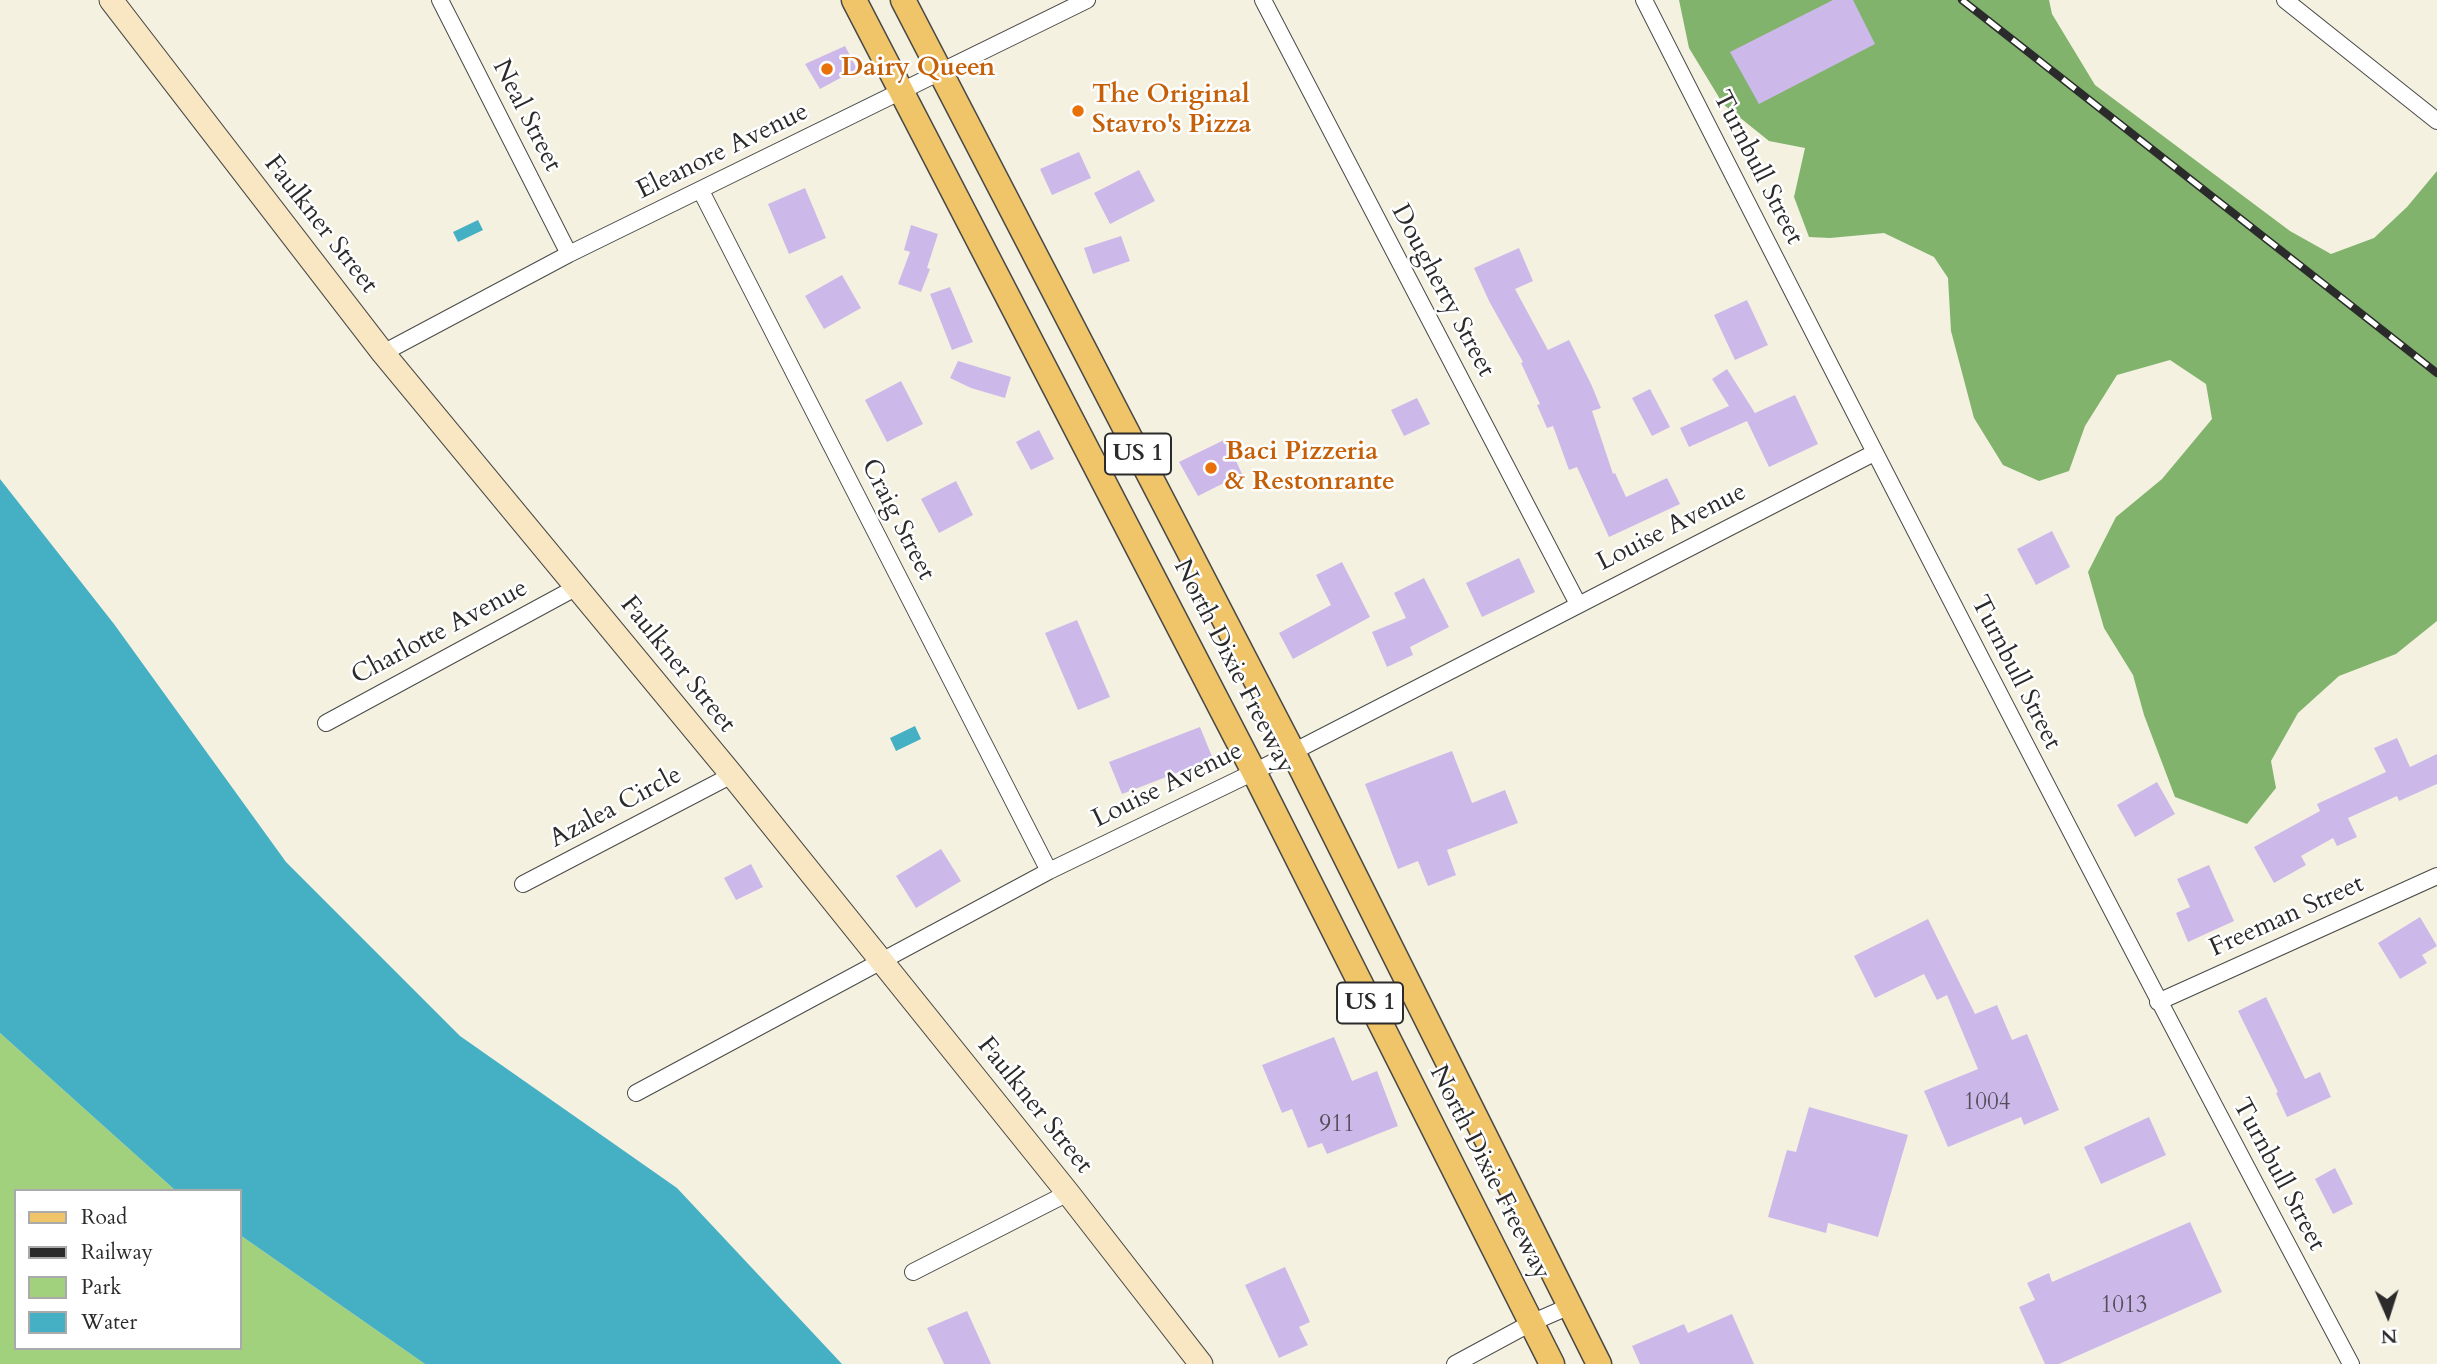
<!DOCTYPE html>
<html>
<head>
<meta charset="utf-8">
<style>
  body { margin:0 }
  #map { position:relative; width:2437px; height:1364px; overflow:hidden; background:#f4f1e1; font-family:Cardo,serif }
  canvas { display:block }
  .legend { position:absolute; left:14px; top:1189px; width:228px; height:161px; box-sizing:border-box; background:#fff; border:2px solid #aaa; margin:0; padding:9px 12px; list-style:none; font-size:21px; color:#2b2b2b }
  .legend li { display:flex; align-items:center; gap:14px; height:35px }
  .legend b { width:35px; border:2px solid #aaa }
  .north { position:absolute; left:2353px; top:1280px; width:70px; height:70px; -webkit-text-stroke:5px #fff; paint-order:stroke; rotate:177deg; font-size:19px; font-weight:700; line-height:28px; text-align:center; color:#2b2b2b }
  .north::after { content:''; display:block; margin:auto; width:24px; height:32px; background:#2b2b2b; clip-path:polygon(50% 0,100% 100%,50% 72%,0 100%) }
</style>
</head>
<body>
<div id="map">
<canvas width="2437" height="1364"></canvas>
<ul class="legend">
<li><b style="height:9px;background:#f0c469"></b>Road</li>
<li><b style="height:9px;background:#2b2b2b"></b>Railway</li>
<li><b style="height:19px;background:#a2d17e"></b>Park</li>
<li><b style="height:19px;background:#45b0c3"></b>Water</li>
</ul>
<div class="north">N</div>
</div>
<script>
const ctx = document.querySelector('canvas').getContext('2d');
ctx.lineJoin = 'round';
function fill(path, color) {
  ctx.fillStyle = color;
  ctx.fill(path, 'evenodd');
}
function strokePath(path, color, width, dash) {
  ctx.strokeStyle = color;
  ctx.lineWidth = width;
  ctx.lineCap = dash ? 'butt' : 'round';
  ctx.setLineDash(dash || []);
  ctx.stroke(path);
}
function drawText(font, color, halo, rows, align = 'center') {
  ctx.font = font + ' Cardo,serif';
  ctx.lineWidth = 5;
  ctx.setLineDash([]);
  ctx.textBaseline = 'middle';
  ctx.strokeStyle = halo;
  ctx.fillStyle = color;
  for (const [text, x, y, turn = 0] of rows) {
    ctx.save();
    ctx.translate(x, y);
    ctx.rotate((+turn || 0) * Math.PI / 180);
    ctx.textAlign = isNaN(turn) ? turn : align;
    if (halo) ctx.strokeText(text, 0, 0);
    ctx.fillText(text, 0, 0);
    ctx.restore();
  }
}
fill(new Path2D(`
  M0,1033L176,1191H16V1348H240V1235L425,1364H0Z`), '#a2d17e');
fill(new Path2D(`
  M1679,0H2049L2052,14L2095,85L2290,231L2331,254L2374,238L2407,207L2437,171V621L2396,654L2339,676L2298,713L2271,761L2276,788L2247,824L2175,797L2144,715L2133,675L2104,628L2088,572L2116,517L2162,479L2212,419L2206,384L2170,360L2117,375L2085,426L2069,471L2039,481L2003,465L1974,418L1951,331L1948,278L1934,257L1884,233L1830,238L1809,237L1794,197L1805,148L1769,141L1723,104L1689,48Z`), '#81b36d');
fill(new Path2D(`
  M478,220L483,230L458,242L453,232Z
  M0,479L114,624L286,862L460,1036L677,1188L842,1364H425L240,1235V1191H176L0,1033Z
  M915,726L921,739L896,751L890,738Z`), '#45b0c3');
fill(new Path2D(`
  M1833,0H1853L1875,44L1759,104L1730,52Z
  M845,46L857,69L820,89L805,64Z
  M1079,152L1091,178L1052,195L1040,169Z
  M1139,170L1155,201L1110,224L1094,193Z
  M805,188L826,238L789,254L768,204Z
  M911,225L938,234L927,268L930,269L921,292L898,284L910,252L904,250Z
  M1121,236L1130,261L1093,274L1084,248Z
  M1519,248L1533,281L1515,289L1548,350L1569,340L1591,384L1601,408L1592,411L1613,474L1615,473L1626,497L1667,478L1680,504L1609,537L1577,467L1569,470L1553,426L1547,428L1537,405L1540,404L1521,363L1523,362L1489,301L1474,268Z
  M842,275L861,308L824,329L805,296Z
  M950,287L973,342L952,350L930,294Z
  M1747,300L1768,345L1735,360L1714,315Z
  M958,361L1011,377L1005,398L971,388L950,378Z
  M1727,369L1755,413L1795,395L1818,444L1769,467L1747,421L1689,447L1680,428L1729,406L1712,379Z
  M901,381L923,424L887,442L865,400Z
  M1650,389L1670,427L1652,436L1632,398Z
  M1417,398L1430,424L1404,436L1391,410Z
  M1039,430L1054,459L1031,470L1016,442Z
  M1226,439L1242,474L1198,496L1179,462Z
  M956,481L973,515L939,533L921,499Z
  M2052,531L2070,567L2036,585L2017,549Z
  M1519,558L1535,592L1482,617L1466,583Z
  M1342,562L1370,617L1293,659L1279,633L1331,605L1316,575Z
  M1424,578L1449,627L1410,647L1413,655L1387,667L1372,632L1406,618L1394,593Z
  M1077,620L1110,697L1078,710L1045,633Z
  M1200,727L1213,759L1122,794L1109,762Z
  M2397,738L2410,767L2437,754V784L2399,801L2397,796L2348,818L2357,837L2337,846L2333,838L2301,856L2306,865L2274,883L2254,847L2320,811L2317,804L2386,772L2374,748Z
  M1452,751L1472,803L1505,790L1518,823L1447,850L1456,875L1428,886L1418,861L1398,869L1365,784Z
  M2157,782L2175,814L2135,837L2117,805Z
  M941,849L961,881L916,908L896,876Z
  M751,864L763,887L736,900L724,878Z
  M2209,865L2234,921L2188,942L2176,913L2190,907L2177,879Z
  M2420,917L2437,946L2422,955L2427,963L2400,979L2378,943Z
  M1928,919L1975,1014L1997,1005L2012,1040L2027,1034L2059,1110L2024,1125L2021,1117L1948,1147L1924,1091L1978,1069L1947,995L1937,1000L1924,974L1875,998L1854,956Z
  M2266,997L2305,1079L2320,1072L2331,1097L2287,1117L2276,1093L2278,1092L2238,1011Z
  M1334,1037L1352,1081L1377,1071L1398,1126L1327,1154L1322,1143L1308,1148L1292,1109L1282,1113L1262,1065Z
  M1809,1107L1908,1135L1878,1237L1828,1223L1826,1233L1768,1217L1787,1150L1796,1152Z
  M2149,1117L2166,1155L2101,1184L2084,1147Z
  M2335,1168L2353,1204L2333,1214L2315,1179Z
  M2190,1222L2222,1292L2059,1364H2045L2019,1307L2035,1300L2027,1283L2049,1273L2052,1282Z
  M1285,1267L1310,1322L1299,1327L1308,1345L1279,1358L1245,1285Z
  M967,1311L991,1364H944L927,1328Z
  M1732,1314L1754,1364H1640L1632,1346L1684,1324L1688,1333Z`), '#cdb9e9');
const street = new Path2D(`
  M440,0L569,254
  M1263,0L1578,604
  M1644,0C1876,457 2110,912 2351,1364
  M2285,0L2437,121
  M701,191L1049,871
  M383,353L569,254L1087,0
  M326,723L577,587
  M523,884L732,775
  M2158,1002L2437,876
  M636,1093L1049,871L1254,772L1874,453
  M913,1272L1068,1193
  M1455,1364L1531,1323L1570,1306`);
const secondary = new Path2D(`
  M111,0L383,353L732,775L1068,1193L1201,1364`);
const primary = new Path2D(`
  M854,0L1254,772L1552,1364
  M903,0L1293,752L1599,1364`);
strokePath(street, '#494946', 18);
strokePath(secondary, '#494946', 25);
strokePath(primary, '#494946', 27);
strokePath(street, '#fff', 16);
strokePath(secondary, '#f9e7c3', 23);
strokePath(primary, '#f0c469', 24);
const rail = new Path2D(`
  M1962,0L2437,373`);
strokePath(rail, '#2b2b2b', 8);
strokePath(rail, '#fff', 5, [16]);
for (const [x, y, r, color] of [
  [827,69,7,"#e8710a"],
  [1078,111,7,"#e8710a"],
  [1211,468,7,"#e8710a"]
]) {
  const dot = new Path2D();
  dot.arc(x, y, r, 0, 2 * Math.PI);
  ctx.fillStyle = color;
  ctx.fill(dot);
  strokePath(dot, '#fff', 2.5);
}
drawText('23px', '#544e5a', null, [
  ["1004",1987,1104],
  ["911",1337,1126],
  ["1013",2124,1307]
]);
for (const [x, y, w] of [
  [1138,454,66],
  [1370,1003,66]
]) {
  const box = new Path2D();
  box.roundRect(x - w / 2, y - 20.5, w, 41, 5);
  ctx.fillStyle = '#fff';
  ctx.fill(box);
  strokePath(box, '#2b2b2b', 2);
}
drawText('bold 24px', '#2b2b2b', null, [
  ["US 1",1138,454],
  ["US 1",1370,1003]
]);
drawText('bold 26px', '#c56008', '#fff', [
  ["Dairy Queen",841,69],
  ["The Original",1092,96],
  ["Stavro's Pizza",1092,126],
  ["Baci Pizzeria",1225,453],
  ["& Restonrante",1225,483]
], 'left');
drawText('26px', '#2b2b2b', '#fff', [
  ["Neal Street",526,116,63],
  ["Eleanore Avenue",723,152,-26],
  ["Turnbull Street",1757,168,63],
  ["Faulkner Street",320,225,52],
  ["Dougherty Street",1442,291,62],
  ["Craig Street",897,520,63],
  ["Louise Avenue",1672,528,-27],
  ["Charlotte Avenue",440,633,-28],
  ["Faulkner Street",677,665,51],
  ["North Dixie Freeway",1233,667,63],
  ["Turnbull Street",2015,673,63],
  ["Louise Avenue",1168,786,-26],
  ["Azalea Circle",616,808,-28],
  ["Freeman Street",2287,917,-24],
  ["Faulkner Street",1034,1106,51],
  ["North Dixie Freeway",1489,1173,63],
  ["Turnbull Street",2278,1175,62]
]);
</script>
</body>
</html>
